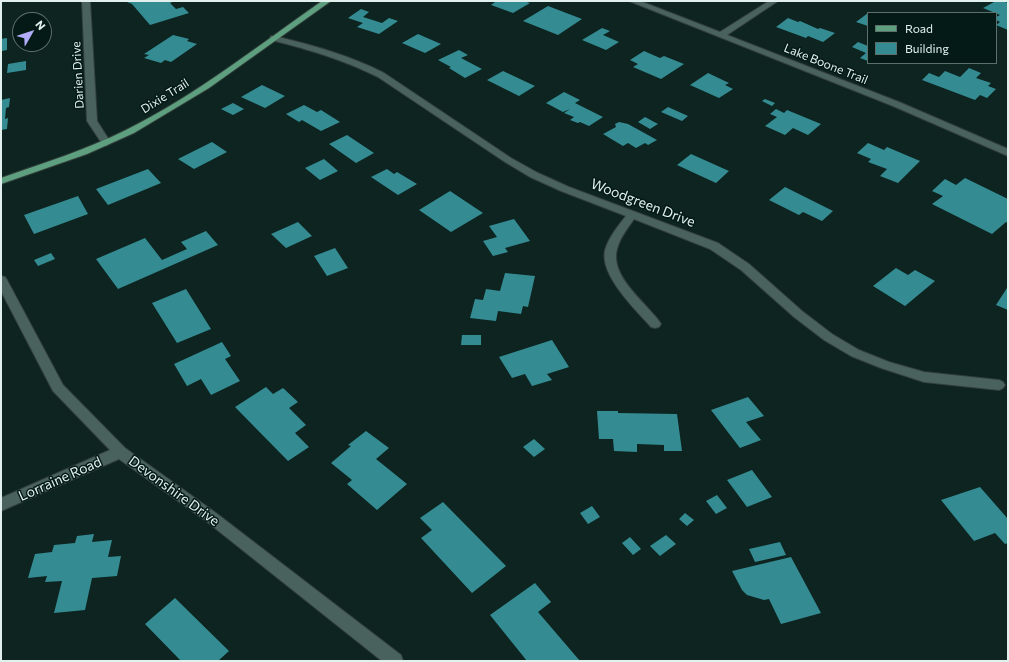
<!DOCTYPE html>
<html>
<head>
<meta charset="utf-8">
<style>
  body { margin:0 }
  #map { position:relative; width:1009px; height:662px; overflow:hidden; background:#0d2420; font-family:Commissioner,sans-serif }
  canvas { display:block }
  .frame { position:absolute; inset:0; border:2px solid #e2f0ed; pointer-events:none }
  .legend { position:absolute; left:867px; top:12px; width:130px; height:52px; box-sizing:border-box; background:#041a16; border:1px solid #5d706c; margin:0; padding:5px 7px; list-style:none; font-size:12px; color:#e2f0ed }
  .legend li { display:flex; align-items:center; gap:8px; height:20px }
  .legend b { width:20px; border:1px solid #5d706c }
  .north { position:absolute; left:12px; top:12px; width:40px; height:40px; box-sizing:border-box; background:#041a16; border:1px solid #5d706c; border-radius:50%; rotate:51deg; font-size:11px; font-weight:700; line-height:16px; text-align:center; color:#e2f0ed }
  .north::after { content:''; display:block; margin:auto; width:14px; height:18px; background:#b1adfa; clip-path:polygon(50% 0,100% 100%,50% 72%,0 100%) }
</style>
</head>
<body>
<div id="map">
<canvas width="1009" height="662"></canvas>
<div class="frame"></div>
<ul class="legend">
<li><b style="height:5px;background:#5e9f80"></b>Road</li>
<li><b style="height:11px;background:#348c92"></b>Building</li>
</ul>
<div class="north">N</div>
</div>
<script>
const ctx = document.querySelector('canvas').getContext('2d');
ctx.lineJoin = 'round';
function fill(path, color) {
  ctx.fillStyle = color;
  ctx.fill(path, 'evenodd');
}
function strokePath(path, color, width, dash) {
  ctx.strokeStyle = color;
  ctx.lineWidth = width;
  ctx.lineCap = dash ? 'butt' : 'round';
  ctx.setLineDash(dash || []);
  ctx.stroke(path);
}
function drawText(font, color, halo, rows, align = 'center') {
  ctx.font = font + ' Commissioner,sans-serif';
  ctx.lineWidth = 3;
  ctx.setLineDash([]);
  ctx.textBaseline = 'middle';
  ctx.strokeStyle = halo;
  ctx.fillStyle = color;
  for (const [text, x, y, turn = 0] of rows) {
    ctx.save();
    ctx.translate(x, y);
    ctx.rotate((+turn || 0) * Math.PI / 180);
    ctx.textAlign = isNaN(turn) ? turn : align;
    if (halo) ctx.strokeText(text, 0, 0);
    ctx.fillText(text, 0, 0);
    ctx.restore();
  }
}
fill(new Path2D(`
  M139,1H175L170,3L176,9L183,7L189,13L150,25L132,4L127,2Z
  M493,1H523L530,3L513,13L491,5L495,2Z
  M996,1H1002L1008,3V30L996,25L1000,22L996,20V17L1000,15L983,8Z
  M548,6L582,19L558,35L523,21Z
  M361,9L369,12L363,17L382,23L389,18L398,21L379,34L357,27L363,23L348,18Z
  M868,13V26L856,22Z
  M788,18L798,22L800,21L818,29L820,28L835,33L823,42L808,36L806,38L776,27Z
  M602,28L610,31L603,35L619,42L606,50L582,40Z
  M418,34L441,44L425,53L402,43Z
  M173,35L189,39L187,41L197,44L171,62L165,60L161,63L144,58L149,55L144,54Z
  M7,38V50L2,51L1,54V39Z
  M858,42L868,46V61L860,58L866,53L852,47Z
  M459,50L468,55L461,58L482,69L465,78L449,68L451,67L438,60Z
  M644,51L660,58L664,56L684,64L661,79L633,67L638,64L630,60Z
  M26,61V70L7,73L8,64Z
  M969,68L981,73L976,78L991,83L988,86L996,89L987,98L980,95L975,100L922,80L929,73L939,77L945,71L960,77Z
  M503,71L535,86L519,96L487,80Z
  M708,73L729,83L725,85L733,89L719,98L690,85Z
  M262,85L285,96L265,108L241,97Z
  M564,92L580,100L575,103L603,117L589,126L580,122L578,123L570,120L574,117L564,113L570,109L563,112L546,103Z
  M10,98L9,107L6,108L5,119L8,118L7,129L1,130V100Z
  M765,99L775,103L772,106L762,101Z
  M233,103L244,109L233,115L221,109Z
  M304,105L317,112L321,110L340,122L321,131L302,120L299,122L286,114Z
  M668,107L688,116L682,121L661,112Z
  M776,109L784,113L787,110L821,124L808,135L793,128L785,135L765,126L777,117L770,114Z
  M645,117L658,124L650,129L638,122Z
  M619,122L628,124L657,140L648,145L645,143L636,148L628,143L623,146L603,134L616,127L615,124Z
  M347,135L374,153L356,163L329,144Z
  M212,142L227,152L194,169L178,159Z
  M868,143L884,150L887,147L920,161L898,183L880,176L887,169L868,162L871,159L857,153Z
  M691,154L729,171L716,183L677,165Z
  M324,159L338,171L320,180L305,168Z
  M148,169L161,183L108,205L96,189Z
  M387,169L394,174L397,172L417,184L398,195L371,177Z
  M965,178L1008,199V223L1006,222L992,234L932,204L943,196L932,191L945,179L956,185Z
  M785,187L833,211L822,221L803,212L799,215L769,200Z
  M450,191L483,213L451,232L419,210Z
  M78,196L88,214L34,234L24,215Z
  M514,219L530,241L505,248L508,252L493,256L483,241L497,237L489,226Z
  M298,222L312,236L286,248L271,234Z
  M206,231L218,245L118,289L96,259L145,238L162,260L187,249L181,242Z
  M335,248L348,268L327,276L314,256Z
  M51,253L55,259L38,266L34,260Z
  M896,268L908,275L915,270L935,281L905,306L873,286Z
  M505,273L535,276L528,307L523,306L521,314L498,311L496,321L470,318L475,299L483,300L486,289L500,291Z
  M1007,288L1008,289V310L996,305Z
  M186,289L211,329L177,343L152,303Z
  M462,335H481V345H461Z
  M552,340L569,367L547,374L552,380L532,386L525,374L512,378L499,357Z
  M222,342L231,356L225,359L240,381L211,395L201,379L187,386L174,364Z
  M266,387L273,394L283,388L298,402L289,408L306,425L295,433L309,447L288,461L235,407Z
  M748,397L764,416L746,422L761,440L740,448L711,410Z
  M597,411H618V413L677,414L682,451H664V445L637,444V452L614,451L613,439H599Z
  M366,431L389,448L376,459L407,484L377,510L347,484L352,480L331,463L351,446L348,445Z
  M534,439L545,449L534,457L523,447Z
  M752,470L772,497L747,507L727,480Z
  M980,487L1008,519V543L1005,544L995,533L974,541L941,500Z
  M717,495L727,508L716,514L706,501Z
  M443,502L506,566L472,593L421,538L432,530L420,518Z
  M592,506L600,517L588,524L580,513Z
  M685,513L694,520L687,526L679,519Z
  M94,534L92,542L112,540L108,557L121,556L117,576L92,578L85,610L54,613L62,581L45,582L47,576L28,578L35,554L52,552L54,545L75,543L77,536Z
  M666,535L676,544L660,556L650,546Z
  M630,537L641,549L633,555L622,543Z
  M780,542L786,555L755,562L749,549Z
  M791,557L821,613L781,624L769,599L764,600L747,595L742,590L732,571Z
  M535,583L551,602L538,612L580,661H527L490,615Z
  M175,598L229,651L218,661H181L145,624Z`), '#348c92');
const minor = new Path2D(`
  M82,1H90L97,121L111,143L106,146L103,145L87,121Z
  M629,1H640L720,32L769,1H778L727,35L899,102L1008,149V156L893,106Z
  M271,36H274C312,45 349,55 384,73L511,158L538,173L569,187L718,243L749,264L802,311L832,334L859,350L889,362L924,372L999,380L1003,382L1005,385L1003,388L999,390L924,382L881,368L851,356L824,340L794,317L741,270L710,249L634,219C628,228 620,237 617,249C611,270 632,291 645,305C650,311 657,317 661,324L659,327L655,328L651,327C636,310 599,275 605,250C609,237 618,226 626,216L561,191L530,177L505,162L378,77C344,60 308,49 271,40L270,38Z
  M1,276L5,277L7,280L63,385L125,448L216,513L401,655L403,661H382L206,521L119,459L1,511V498L110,450L53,391L1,291Z`);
const major = new Path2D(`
  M322,1H331L209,88L134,133L87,154L1,184V178C43,163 86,150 126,130C196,95 258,46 322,1Z`);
strokePath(minor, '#323f3b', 2);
strokePath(major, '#323f3b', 2);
fill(minor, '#4a625d');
fill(major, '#5e9f80');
drawText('12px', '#e2f0ed', '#041a16', [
  ["Lake Boone Trail",826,64,22],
  ["Darien Drive",78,75,-93],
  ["Dixie Trail",165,96,-32]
]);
drawText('14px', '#e2f0ed', '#041a16', [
  ["Woodgreen Drive",643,203,21],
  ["Lorraine Road",60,479,-24],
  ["Devonshire Drive",174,491,36]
]);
</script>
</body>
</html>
